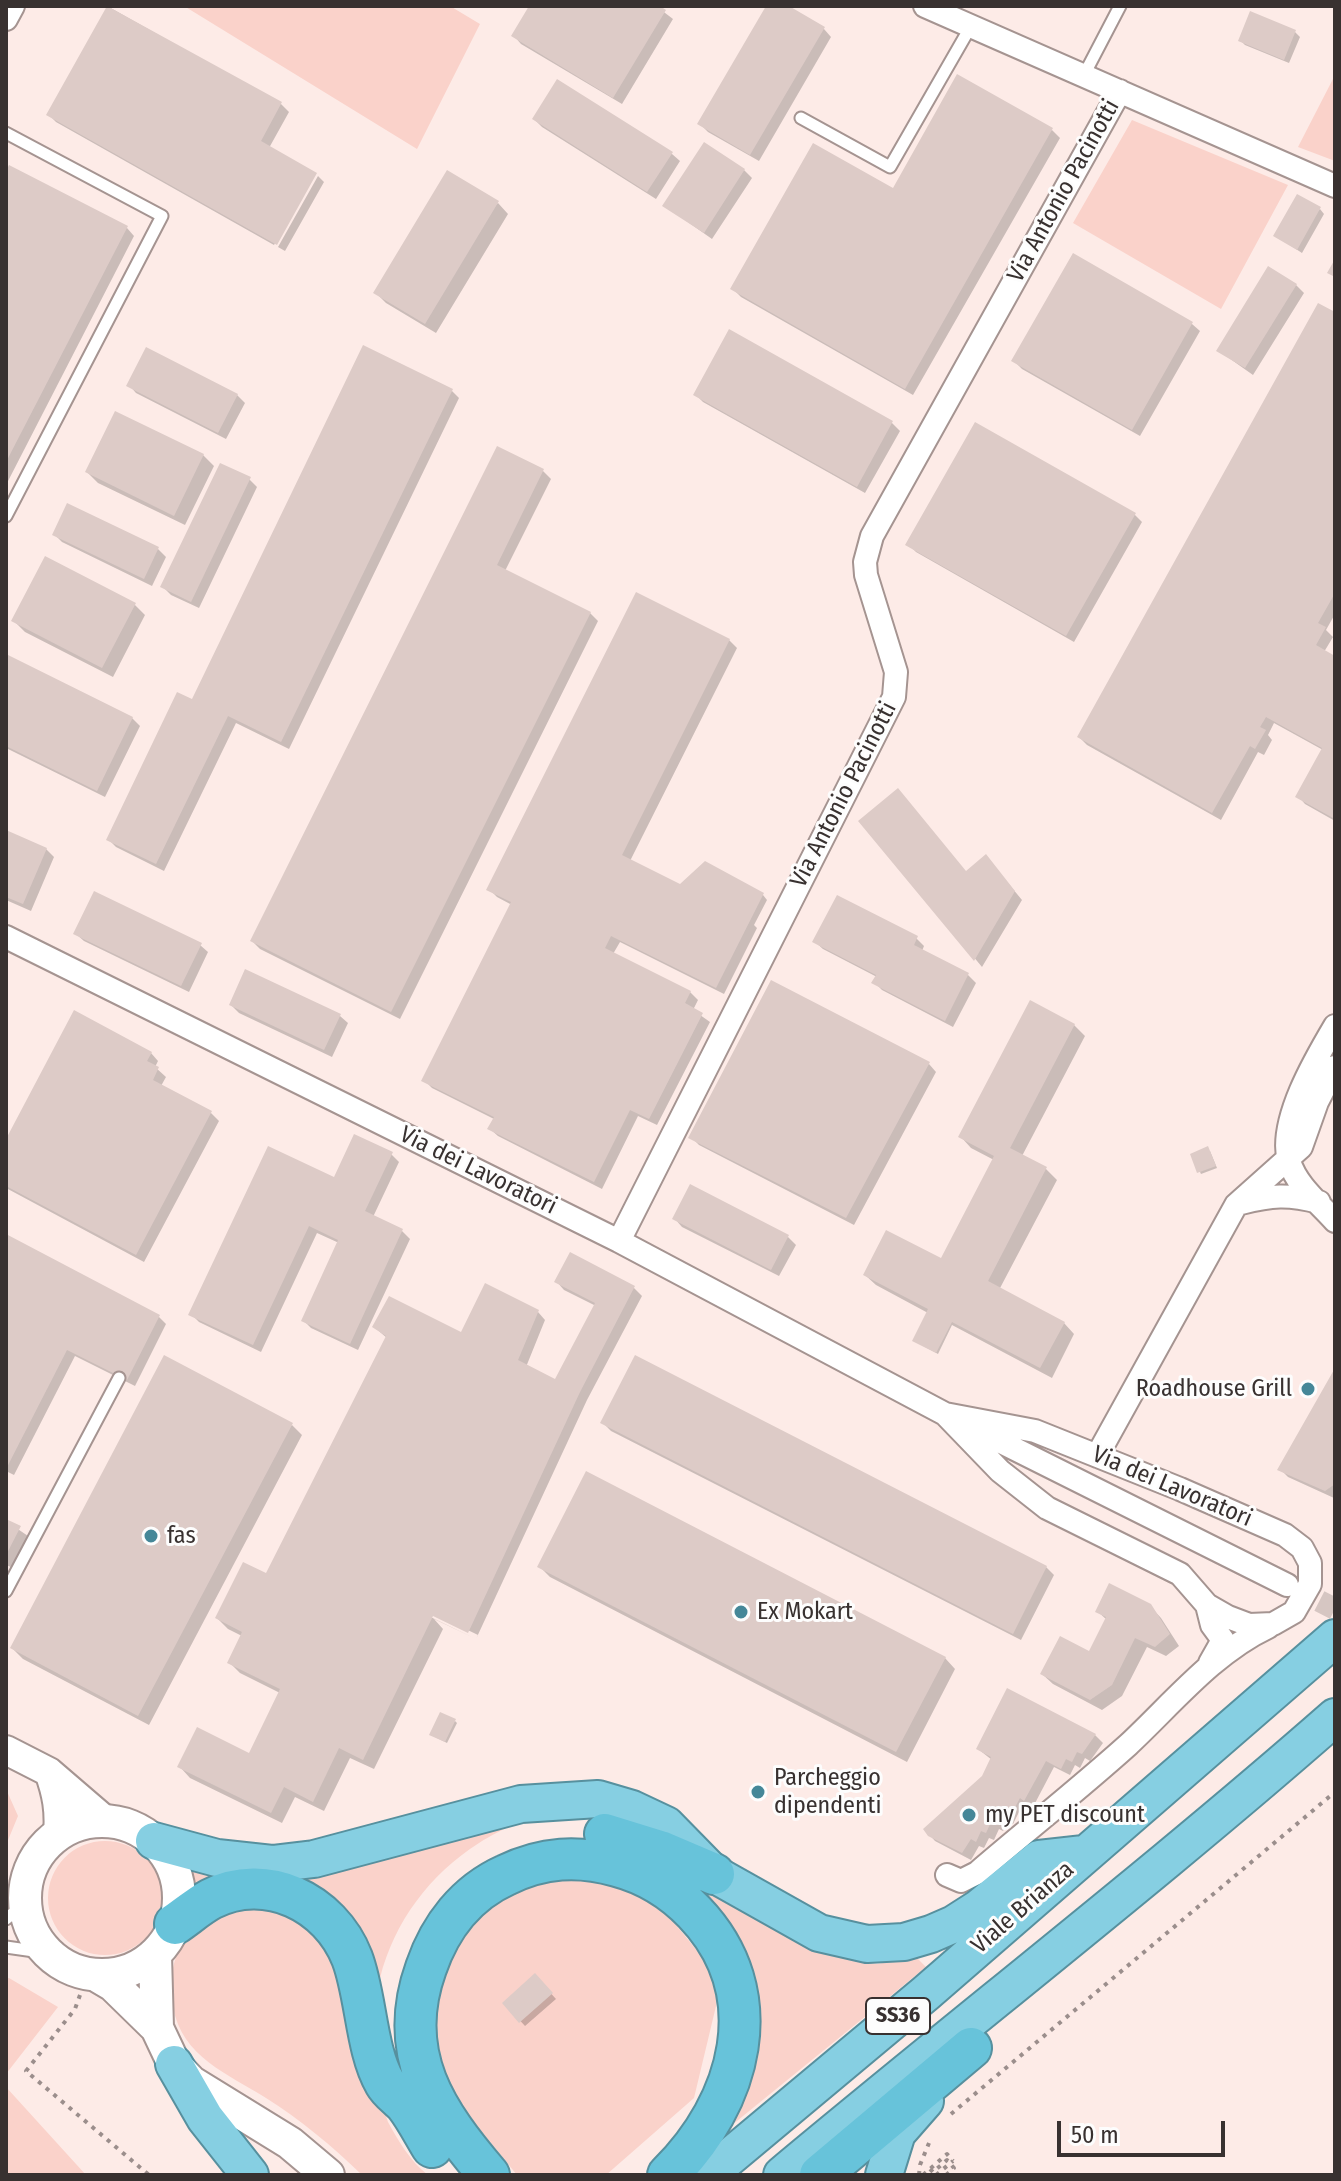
<!DOCTYPE html>
<html>
<head>
<meta charset="utf-8">
<style>
  body { margin:0 }
  #map { position:relative; width:1341px; height:2181px; overflow:hidden; background:#fdebe7; font-family:"Fira Sans Condensed",sans-serif }
  canvas { display:block }
  .frame { position:absolute; inset:0; border:8px solid #383130; pointer-events:none }
  .scale { position:absolute; left:1057px; top:2121px; width:168px; height:36px; box-sizing:border-box; border:4px solid #383130; border-top:0; padding-left:10px; font-size:24px; line-height:28px; white-space:nowrap; color:#383130; -webkit-text-stroke:6px #fdfdfd; paint-order:stroke }
</style>
</head>
<body>
<div id="map">
<canvas width="1341" height="2181"></canvas>
<div class="frame"></div>
<div class="scale">50 m</div>
</div>
<script>
const ctx = document.querySelector('canvas').getContext('2d');
ctx.lineJoin = 'round';
function fill(path, color) {
  ctx.fillStyle = color;
  ctx.fill(path, 'evenodd');
}
function strokePath(path, color, width, dash) {
  ctx.strokeStyle = color;
  ctx.lineWidth = width;
  ctx.lineCap = dash ? 'butt' : 'round';
  ctx.setLineDash(dash || []);
  ctx.stroke(path);
}
function drawText(font, color, halo, rows, align = 'center') {
  ctx.font = font + ' "Fira Sans Condensed",sans-serif';
  ctx.lineWidth = 6;
  ctx.setLineDash([]);
  ctx.textBaseline = 'middle';
  ctx.strokeStyle = halo;
  ctx.fillStyle = color;
  for (const [text, x, y, turn = 0] of rows) {
    ctx.save();
    ctx.translate(x, y);
    ctx.rotate((+turn || 0) * Math.PI / 180);
    ctx.textAlign = isNaN(turn) ? turn : align;
    if (halo) ctx.strokeText(text, 0, 0);
    ctx.fillText(text, 0, 0);
    ctx.restore();
  }
}
fill(new Path2D(`
  M184,6H450L480,24L417,149Z
  M1335,75V161L1298,147Z
  M1132,120L1288,185L1221,309L1073,223Z
  M6,1789L18,1816L6,1845Z
  M597,1813L596,1819C569,1816 544,1817 517,1824C504,1828 490,1836 479,1843C430,1874 394,1922 380,1978L372,1980L349,1921L195,1889L190,1866L510,1820Z
  M48 1898a57 57 0 1 1 114 0a57 57 0 1 1-114 0Z
  M654,1856L821,1952L855,1961L877,1964L916,1957L926,1967L732,2125L725,2118L753,2014Z
  M561,1869L649,1892L722,1981L694,2098L606,2175H517L437,2077L430,1992L480,1906Z
  M256,1902L322,1931L388,2122C399,2142 410,2161 428,2175H362C333,2147 300,2119 266,2098C228,2074 182,2057 173,2007C171,1993 170,1977 174,1964C179,1946 191,1925 208,1914C220,1907 242,1905 256,1902Z
  M9,1978L58,2007L6,2074V1979Z
  M6,2087L86,2175H6Z`), '#fad2ca');
fill(new Path2D(`
  M531,6H656L673,19L622,104L521,44L514,36Z
  M769,6H785L824,29L831,37L759,161L708,132L700,124Z
  M109,7L281,104L289,112L269,148L315,174L274,245L56,122L48,114Z
  M1295,32L1300,37L1289,63L1245,45L1240,40Z
  M534,119L672,154L680,161L656,199L542,127Z
  M1052,130L1060,138L913,395L741,297L733,289L893,191Z
  M744,170L752,178L712,239L665,206Z
  M6,176L127,228L134,236L6,485Z
  M318,176L324,182L285,251L278,247Z
  M498,203L508,214L436,333L386,303L375,292Z
  M1320,209L1324,214L1302,253L1276,236Z
  M1074,256L1192,324L1200,331L1140,436L1022,369L1014,361Z
  M1296,285L1304,293L1253,375L1219,351Z
  M1335,314V614L1326,630L1333,637L1324,652L1335,658V821L1305,804L1298,796L1323,750L1274,723L1268,735L1272,740L1264,755L1258,752L1221,820L1087,745L1079,737Z
  M730,332L892,423L900,431L865,493L703,402L695,394Z
  M129,385L237,395L245,403L226,439L136,393Z
  M451,390L459,398L289,749L236,723L164,871L116,847L108,839L192,701Z
  M498,449L543,471L551,479L505,571L590,613L598,621L400,1019L260,949L252,941Z
  M203,455L214,466L185,525L98,483L87,472Z
  M249,479L257,487L199,608L171,595L163,587Z
  M1134,514L1142,522L1074,642L916,552L908,544Z
  M54,534L158,549L166,557L152,586L62,542Z
  M134,604L145,615L113,677L25,632L14,621Z
  M729,640L737,648L630,861L680,886L763,895L767,900L754,925L757,928L724,994L620,942L613,954L690,992L698,1000L693,1010L710,1022L657,1125L638,1116L602,1189L498,1136L490,1129L494,1119L432,1088L424,1080L512,905L497,897L489,889Z
  M6,656L132,718L140,726L105,797L6,748Z
  M861,821L966,873L993,865L1022,900L982,967Z
  M6,832L46,849L54,857L31,911L6,900Z
  M76,934L200,945L208,952L189,992L84,941Z
  M916,938L924,946L922,951L968,975L976,983L953,1027L882,990L874,982L877,977L823,949L815,942Z
  M231,1005L340,1016L348,1023L332,1057L239,1013Z
  M1074,1025L1085,1036L1022,1156L1046,1169L1057,1180L999,1290L1064,1323L1074,1334L1052,1378L952,1325L938,1354L916,1342L928,1313L876,1285L865,1275L942,1260L994,1160L971,1148L961,1137Z
  M151,1053L158,1061L155,1067L166,1077L161,1086L211,1113L219,1121L144,1262L6,1188V1143Z
  M929,1064L936,1072L854,1225L699,1145L691,1137Z
  M1210,1151L1217,1168L1201,1174L1192,1155Z
  M391,1154L399,1162L373,1217L402,1231L410,1239L358,1350L311,1328L303,1320L339,1243L317,1233L261,1352L199,1322L191,1314L335,1180Z
  M675,1219L788,1237L796,1245L779,1276L682,1227Z
  M6,1236L158,1316L166,1324L135,1386L75,1356L14,1475L6,1471Z
  M557,1282L634,1288L642,1296L587,1400L476,1639L434,1619L443,1629L374,1769L350,1758L324,1811L295,1797L282,1823L190,1778L180,1767L250,1755L280,1693L240,1673L229,1662L242,1636L228,1629L217,1618L267,1576L387,1338L374,1327L462,1335L538,1312L545,1320L526,1367L556,1382L596,1306L564,1290ZM290,1544L478,1635L476,1639L290,1549Z
  M1335,1372V1497L1334,1498L1288,1477L1280,1469Z
  M603,1423L1046,1567L1054,1575L1021,1640L611,1431Z
  M292,1425L302,1435L149,1725L23,1659L12,1648Z
  M6,1521L28,1536L11,1567L6,1565Z
  M539,1566L945,1658L955,1669L907,1762L550,1577Z
  M1150,1606L1161,1618L1179,1646L1166,1656L1147,1647L1122,1696L1102,1710L1053,1684L1042,1674L1090,1653L1107,1620L1097,1611Z
  M455,1721L457,1723L447,1743L433,1736Z
  M1095,1735L1103,1743L1090,1761L1085,1758L1080,1768L1075,1765L1070,1775L1054,1767L1033,1807L1029,1804L1023,1815L1019,1812L1013,1824L1008,1822L1003,1831L999,1829L994,1840L989,1838L984,1848L979,1846L971,1860L935,1841L927,1832L983,1777L992,1760L978,1749Z
  M535,1976L556,1999L525,2026L505,2004Z`), '#0003');
fill(new Path2D(`
  M107,6L282,102L261,141L317,173L277,245L46,115Z
  M529,6H660L666,10L613,98L511,36Z
  M766,6H789L825,27L750,155L697,124Z
  M1250,11L1296,30L1284,60L1238,41Z
  M957,74L1053,128L905,389L730,289L813,143L893,188Z
  M557,79L673,152L647,192L532,119Z
  M704,142L745,169L704,233L662,206Z
  M9,165L128,226L6,462V171Z
  M447,170L499,201L425,324L373,293Z
  M1297,194L1321,207L1297,250L1273,236Z
  M1073,253L1193,322L1132,430L1011,361Z
  M1335,259V277L1327,273Z
  M1268,266L1297,284L1245,368L1216,351Z
  M1318,303L1335,312V593L1318,623L1326,627L1316,645L1335,656V819L1295,797L1322,748L1266,717L1260,727L1266,730L1255,749L1250,746L1212,813L1077,737Z
  M729,329L893,421L857,487L693,395Z
  M363,345L453,389L281,742L228,716L156,864L106,840L177,692L192,699Z
  M146,347L238,394L218,433L126,386Z
  M115,411L204,454L174,516L85,472Z
  M975,422L1136,513L1066,636L905,545Z
  M497,446L544,469L497,565L591,612L391,1012L250,941Z
  M220,463L251,477L191,602L160,587Z
  M67,503L159,547L144,579L52,535Z
  M45,556L136,603L102,668L11,621Z
  M636,592L730,639L622,855L680,884L705,861L764,893L716,988L611,936L605,948L691,991L685,1003L703,1013L649,1119L630,1110L594,1182L487,1129L494,1117L421,1081L511,902L486,890Z
  M6,654L133,717L97,791L6,746Z
  M898,788L966,871L986,854L1015,891L974,961L858,821Z
  M6,830L47,848L23,904L6,897Z
  M94,891L202,943L181,986L73,934Z
  M837,895L918,936L914,945L969,973L945,1021L871,983L876,975L812,942Z
  M245,969L341,1014L324,1050L229,1005Z
  M771,980L930,1062L846,1218L688,1138Z
  M1030,1000L1075,1024L1010,1148L1047,1167L988,1281L1065,1322L1040,1368L952,1322L936,1353L912,1341L928,1309L863,1275L886,1230L941,1258L994,1156L958,1137Z
  M74,1010L152,1052L147,1061L159,1067L153,1080L212,1111L136,1255L6,1186V1139Z
  M354,1134L393,1152L365,1211L403,1229L350,1344L301,1321L338,1240L309,1226L253,1345L188,1315L268,1146L334,1177Z
  M1208,1146L1216,1166L1197,1173L1190,1154Z
  M690,1184L789,1235L771,1270L672,1219Z
  M6,1234L160,1315L127,1380L67,1350L6,1469Z
  M570,1252L635,1286L580,1392L468,1633L433,1616L363,1760L339,1748L313,1802L284,1787L271,1813L177,1767L197,1727L249,1753L280,1689L227,1663L242,1632L215,1618L243,1562L266,1573L386,1336L372,1327L389,1296L461,1332L485,1283L539,1310L518,1360L555,1379L595,1303L554,1282Z
  M164,1355L293,1423L138,1716L10,1648Z
  M635,1355L1047,1566L1013,1634L600,1423Z
  M1335,1368V1484L1325,1491L1277,1470Z
  M586,1471L946,1657L896,1752L537,1567Z
  M6,1519L21,1526L6,1555Z
  M1109,1583L1151,1604L1170,1634L1155,1647L1135,1638L1112,1685L1090,1700L1040,1674L1060,1636L1089,1651L1106,1617L1095,1612Z
  M1007,1688L1096,1734L1082,1754L1077,1752L1072,1762L1066,1759L1061,1769L1046,1761L1024,1801L1020,1798L1014,1809L1010,1806L1005,1817L1000,1815L995,1825L991,1822L986,1833L981,1831L976,1842L971,1839L962,1853L928,1836L923,1829L982,1776L991,1757L976,1749Z
  M440,1712L456,1719L445,1742L429,1735Z
  M535,1973L553,1993L519,2023L502,2003Z`), '#ddcbc7');
strokePath(new Path2D(`
  M1290,1586L1335,1609`), '#d6c6c2', 22, [22, 11]);
const service = new Path2D(`
  M1084,75L1120,6
  M801,118L890,167L971,26
  M6,133L162,216L6,516
  M6,1591L119,1378
  M6,1919L25,1903
  M6,1947L48,1953`);
const minor = new Path2D(`
  M925,6L1335,186
  M6,19L13,6
  M6,937L619,1241L945,1414L1287,1585
  M1335,1026C1316,1058 1278,1122 1289,1161C1297,1186 1318,1202 1335,1221
  M1241,1203C1272,1195 1288,1194 1319,1202
  M619,1241L894,697L896,672L866,575L865,562L872,536L1120,91
  M945,1414L1035,1431L1180,1489L1285,1535L1302,1548L1310,1563V1584L1294,1612L1273,1624L1249,1625L1228,1617L1207,1605L1180,1574L1047,1508L1000,1471Z
  M1097,1456L1236,1205L1301,1147L1317,1102L1335,1067
  M1207,1605L1212,1625L1223,1640L1210,1663
  M947,1875L961,1881L977,1873C1027,1830 1079,1789 1128,1745C1172,1704 1213,1653 1268,1627`);
const tertiary = new Path2D(`
  M6,1750L49,1772L106,1821
  M49,1772C57,1794 60,1811 58,1835`);
const secondary = new Path2D(`
  M25 1898a77 77 0 1 1 154 0a77 77 0 1 1-154 0Z
  M155,1955L157,2028L174,2064L191,2082L290,2143L328,2175
  M96,1975L113,1985L157,2028`);
const trunk = new Path2D(`
  M154,1841L217,1858L272,1864L314,1859L521,1804L598,1799L632,1809L666,1825L714,1874L819,1933L867,1944L904,1942L931,1934L954,1924L979,1908L1039,1859L1084,1854
  M174,2064L205,2118L250,2175
  M708,2175L926,1993L1335,1638
  M782,2175C966,2021 1155,1875 1335,1717
  M884,2175L897,2133L925,2101`);
const motorway = new Path2D(`
  M605,1834L660,1851L714,1874
  M175,1924C187,1916 198,1906 211,1899C266,1871 330,1902 352,1958C366,1994 366,2051 385,2083C390,2092 400,2098 406,2105C416,2118 424,2134 432,2147
  M489,2175C436,2113 395,2054 426,1968C440,1927 466,1893 506,1875C543,1857 578,1855 617,1866C647,1874 672,1889 694,1912C772,1993 741,2103 668,2175
  M820,2175L971,2048`);
strokePath(service, '#a59491', 15);
strokePath(minor, '#a59491', 26);
strokePath(tertiary, '#a59491', 32);
strokePath(secondary, '#a59491', 36);
strokePath(trunk, '#57909e', 40);
strokePath(motorway, '#57909e', 44);
strokePath(new Path2D(`
  M80,1995L75,2009L26,2071L149,2175
  M951,2114L1335,1792
  M930,2169L933,2172L947,2160L954,2168L946,2175
  M919,2175L920,2165L929,2143
  M923,2175L947,2154L953,2161`), '#9b8e8c', 4, [4, 6]);
strokePath(service, '#fff', 11);
strokePath(minor, '#fff', 22);
strokePath(tertiary, '#fff', 28);
strokePath(secondary, '#fff', 32);
strokePath(trunk, '#86cfe2', 36);
strokePath(motorway, '#67c3da', 40);
strokePath(new Path2D(`
  M936,2175L953,2161`), '#9b8e8c', 4, [4, 6]);
for (const [x, y, r, color] of [
  [1308,1389,8,"#458798"],
  [151,1536,8,"#458798"],
  [741,1612,8,"#458798"],
  [758,1792,8,"#458798"],
  [969,1815,8,"#458798"]
]) {
  const dot = new Path2D();
  dot.arc(x, y, r, 0, 2 * Math.PI);
  ctx.fillStyle = color;
  ctx.fill(dot);
  strokePath(dot, '#fdfdfd', 3);
}
for (const [x, y, w] of [
  [898,2016,64]
]) {
  const box = new Path2D();
  box.roundRect(x - w / 2, y - 18, w, 36, 6);
  ctx.fillStyle = '#fdfdfd';
  ctx.fill(box);
  strokePath(box, '#383130', 2);
}
drawText('bold 22px', '#383130', null, [
  ["SS36",898,2016]
]);
drawText('24px', '#383130', '#fdfdfd', [
  ["Via Antonio Pacinotti",1064,191,-61],
  ["Via Antonio Pacinotti",844,795,-63],
  ["Via dei Lavoratori",478,1171,26],
  ["Via dei Lavoratori",1172,1487,23],
  ["Viale Brianza",1023,1908,-41]
]);
drawText('24px', '#383130', '#fdfdfd', [
  ["Roadhouse Grill",1292,1389,"right"],
  ["fas",167,1536],
  ["Ex Mokart",757,1612],
  ["Parcheggio",774,1778],
  ["dipendenti",774,1806],
  ["my PET discount",985,1815]
], 'left');
</script>
</body>
</html>
